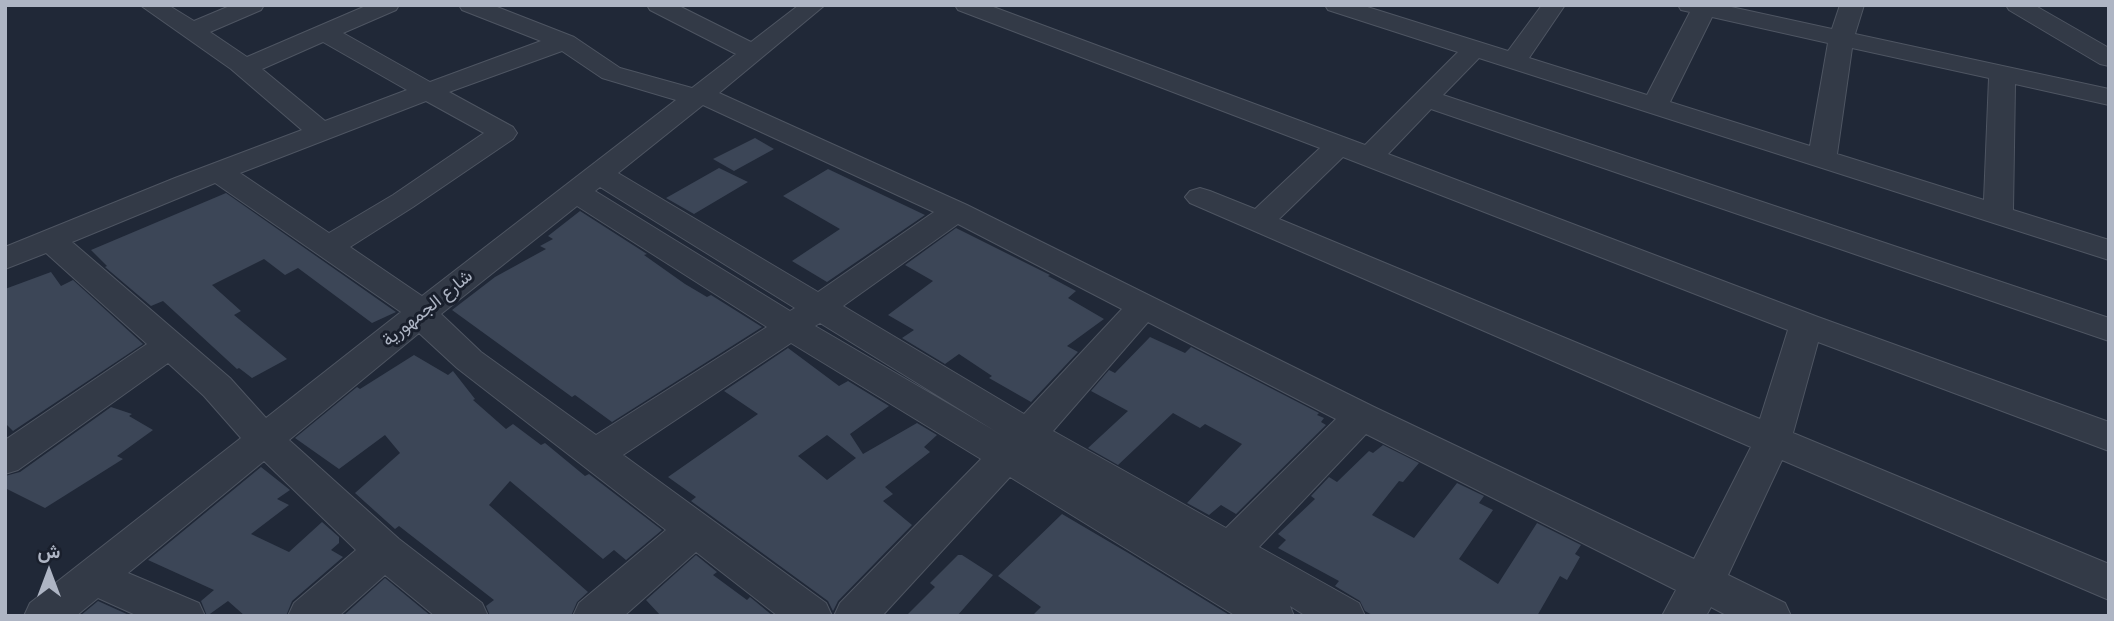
<!DOCTYPE html>
<html>
<head>
<meta charset="utf-8">
<style>
  body { margin:0 }
  #map { position:relative; width:2114px; height:621px; overflow:hidden; background:#202837; font-family:"Titillium Web",Vazirmatn,sans-serif }
  canvas { display:block }
  .frame { position:absolute; inset:0; border:7px solid #aeb5c4; pointer-events:none }
  .north { position:absolute; left:14px; top:537px; width:70px; height:70px; -webkit-text-stroke:5px #191f2c; paint-order:stroke; rotate:0deg; font-size:19px; font-weight:700; line-height:28px; text-align:center; color:#aeb5c4 }
  .north::after { content:''; display:block; margin:auto; width:24px; height:32px; background:#aeb5c4; clip-path:polygon(50% 0,100% 100%,50% 72%,0 100%) }
</style>
</head>
<body>
<div id="map">
<canvas width="2114" height="621"></canvas>
<div class="frame"></div>
<div class="north">ش</div>
</div>
<script>
const ctx = document.querySelector('canvas').getContext('2d');
ctx.lineJoin = 'round';
function fill(path, color) {
  ctx.fillStyle = color;
  ctx.fill(path, 'evenodd');
}
function strokePath(path, color, width, dash) {
  ctx.strokeStyle = color;
  ctx.lineWidth = width;
  ctx.lineCap = dash ? 'butt' : 'round';
  ctx.setLineDash(dash || []);
  ctx.stroke(path);
}
function drawText(font, color, halo, rows, align = 'center') {
  ctx.font = font + ' "Titillium Web",Vazirmatn,sans-serif';
  ctx.lineWidth = 6;
  ctx.setLineDash([]);
  ctx.textBaseline = 'middle';
  ctx.strokeStyle = halo;
  ctx.fillStyle = color;
  for (const [text, x, y, turn = 0] of rows) {
    ctx.save();
    ctx.translate(x, y);
    ctx.rotate((+turn || 0) * Math.PI / 180);
    ctx.textAlign = isNaN(turn) ? turn : align;
    if (halo) ctx.strokeText(text, 0, 0);
    ctx.fillText(text, 0, 0);
    ctx.restore();
  }
}
fill(new Path2D(`
  M755,138L774,149L734,171L713,159Z
  M719,168L748,182L694,214L666,198Z
  M828,169L925,215L827,282L792,261L840,229L783,196Z
  M226,193L396,312L372,323L298,268L285,275L264,259L212,285L241,311L234,315L287,359L252,378L239,368L237,369L163,301L151,306L105,267L107,266L91,250Z
  M580,211L647,254L644,255L685,284L707,297L711,295L762,327L612,422L575,395L572,397L452,310L495,277L546,249L540,246L553,239L548,236Z
  M956,228L1050,275L1048,276L1076,291L1068,298L1104,319L1067,346L1078,352L1031,402L989,378L992,376L959,354L945,364L902,338L914,330L888,315L933,281L905,265Z
  M51,272L61,286L73,280L143,344L13,431L5,423V289Z
  M1150,337L1185,353L1191,347L1319,413L1317,415L1324,418L1321,422L1326,425L1236,514L1221,505L1209,515L1187,503L1242,444L1205,424L1200,428L1173,413L1118,465L1088,448L1128,411L1091,391L1109,370L1115,373Z
  M788,348L839,386L848,381L889,406L850,434L863,454L917,423L937,435L924,447L930,452L885,487L893,494L883,501L912,525L838,601L833,611L828,601L691,501L696,497L668,477L758,414L724,391ZM827,435L856,458L827,480L798,456Z
  M414,355L448,375L453,371L475,399L473,400L506,429L513,424L541,445L545,443L585,476L589,474L662,530L626,560L614,550L603,559L510,481L489,505L588,592L577,602L571,616H490L486,606L494,600L399,526L395,529L355,493L400,453L385,435L339,469L295,438L357,387L360,389Z
  M111,407L132,414L129,416L153,430L117,456L123,459L45,508L5,488V476L20,472Z
  M1383,445L1419,463L1403,482L1399,481L1372,515L1414,538L1457,483L1484,496L1479,503L1493,510L1459,559L1498,584L1537,523L1581,545L1575,554L1580,557L1567,580L1560,576L1537,616H1374L1365,611L1360,601L1335,586L1339,581L1278,548L1286,540L1278,534L1315,499L1311,496L1329,477L1337,482L1369,451L1373,453Z
  M261,467L290,490L277,499L289,505L251,534L289,552L322,522L339,537V543L331,550L343,557L292,601L286,616H245L228,601L207,616L201,601L214,590L148,560Z
  M1062,514L1130,554L1231,616H1032L1041,607L998,576Z
  M696,555L717,572L713,575L747,600L750,597L773,616H661L646,600Z
  M958,555H962L993,575L957,616H906L935,587L930,583Z
  M385,578L431,616H343Z
  M98,601L131,616H80Z`), '#3c4657');
const minor = new Path2D(`
  M140,5H168L194,21L232,5H264L261,10L210,32L247,57L368,5H399L396,10L343,33L430,82L541,41L462,10L459,5H492L574,37L620,68L692,88L736,54L650,10L647,5H677L751,42L799,5H825L719,93L967,205L1374,407L1694,559L1751,447L1190,203L1185,197L1190,191L1200,188L1210,191L1255,209L1320,148L958,10L955,5H988L1365,145L1458,52L1328,10L1325,5H1361L1508,51L1542,5H1565L1529,58L1647,95L1690,12L1681,10L1678,5H1722L1832,29L1840,5H1864L1855,34L2109,89V105L2015,84L2013,210L2109,240V260L1479,58L1443,95L2109,318V341L1431,109L1388,154L1818,317L2109,422V451L1818,342L1793,433L2109,564V600L1782,460L1728,575L1785,603L1791,616H1728L1711,607L1706,616H1662L1676,590L1366,434L1259,547L1359,603L1365,616H1306L1290,606L1294,616H1236L1010,477L882,616H834L840,603L981,459L791,343L623,455L826,603L832,616H778L696,552L624,616H573L579,603L666,530L457,368L419,333L289,440L399,539L482,603L488,616H435L385,575L339,616H288L294,603L356,550L264,461L128,573L199,603L205,616H138L98,598L76,616H24L30,603L241,438L204,396L168,363L18,470L5,474V440L147,344L46,253L5,269V247L175,178L302,130L231,69ZM1712,17L1828,43L1810,146L1670,102ZM323,42L407,90L325,121L262,69ZM1852,48L1989,78L1984,200L1837,154ZM562,51L602,78L676,100L422,296L350,247L413,207L513,139L517,133L513,127L449,92ZM426,101L484,133L393,195L329,233L240,173ZM703,105L934,212L818,292L618,173ZM1343,157L1788,330L1760,419L1279,219ZM215,183L401,312L266,418L230,378L72,242ZM600,187L795,308L790,311L595,191ZM577,206L767,327L596,435L481,352L441,314ZM958,224L1122,309L1024,414L843,306ZM1148,322L1336,419L1226,528L1053,431ZM820,323L995,431L815,326Z
  M2006,5H2034L2109,48V66L2100,64L2009,10Z`);
strokePath(minor, '#4e5562', 2);
fill(minor, '#333a47');
drawText('18px', '#aeb5c4', '#191f2c', [
  ["شارع الجمهورية",428,309,-39]
]);
</script>
</body>
</html>
